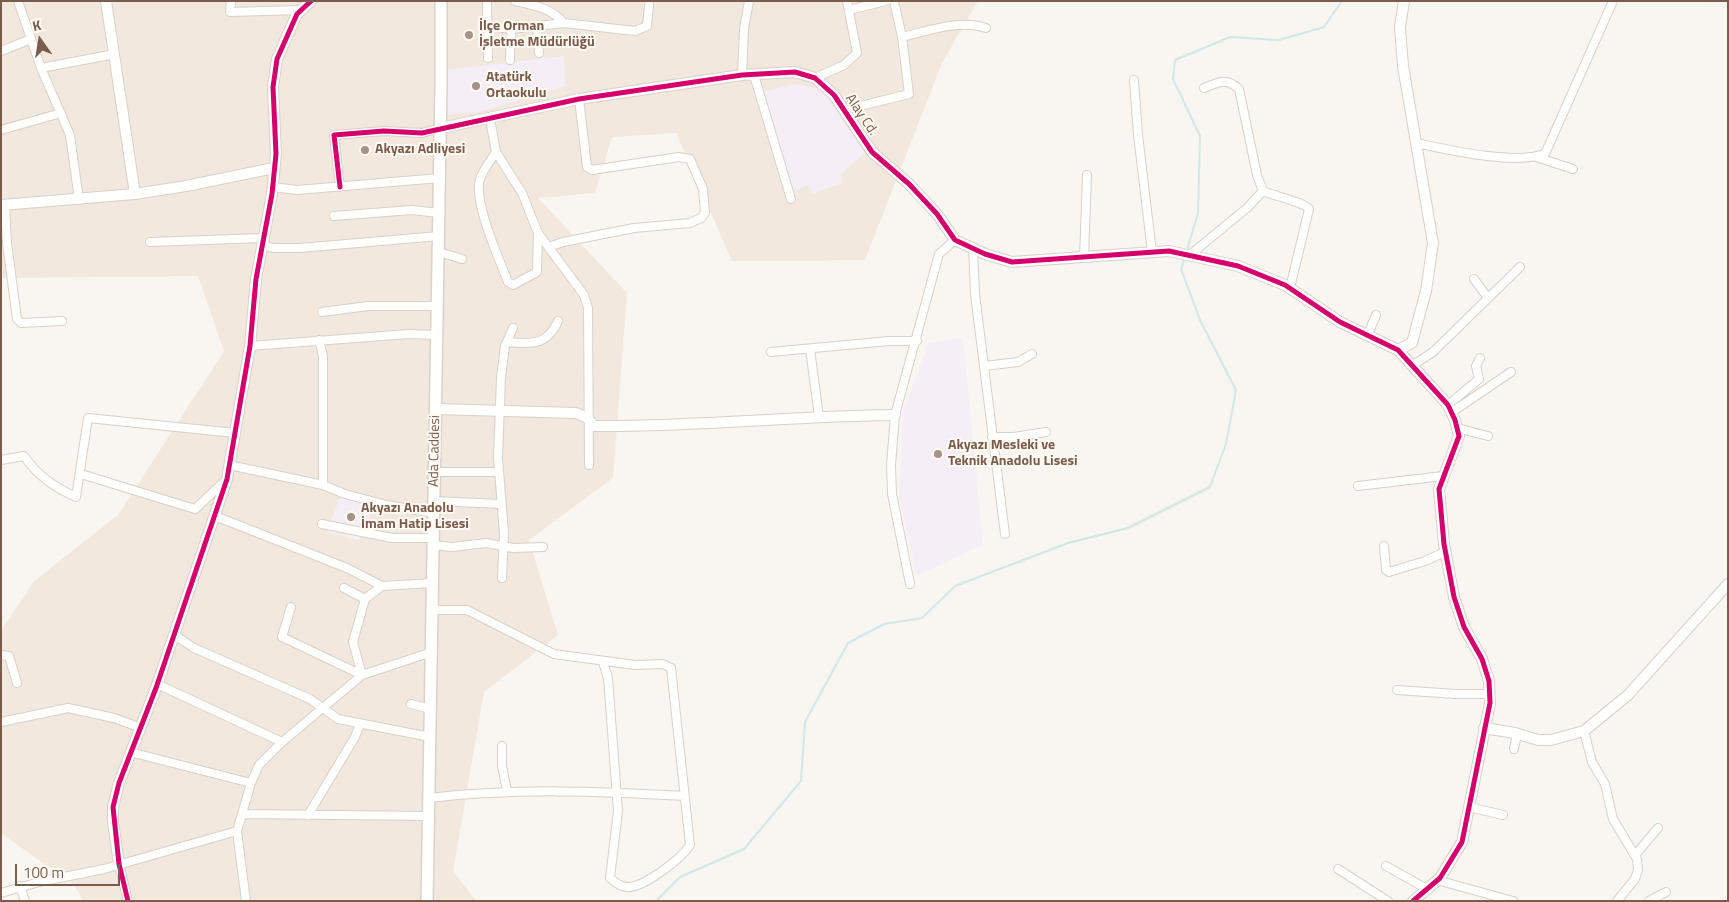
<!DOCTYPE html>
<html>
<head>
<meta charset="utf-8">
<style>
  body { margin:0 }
  #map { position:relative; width:1729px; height:902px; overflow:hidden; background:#f9f5f0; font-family:"Titillium Web",sans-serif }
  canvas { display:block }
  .frame { position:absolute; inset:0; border:2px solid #7a5c4d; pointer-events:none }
  .north { position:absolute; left:15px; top:15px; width:50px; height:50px; -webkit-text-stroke:4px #fffaf3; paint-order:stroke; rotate:347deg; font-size:14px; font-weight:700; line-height:20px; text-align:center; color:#7a5c4d }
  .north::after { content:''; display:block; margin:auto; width:18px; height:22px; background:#7a5c4d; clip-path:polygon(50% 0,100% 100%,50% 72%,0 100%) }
  .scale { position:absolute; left:15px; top:864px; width:105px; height:22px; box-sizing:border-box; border:2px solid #7a5c4d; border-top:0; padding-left:6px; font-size:15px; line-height:18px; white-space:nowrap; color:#7a5c4d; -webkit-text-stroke:4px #fffaf3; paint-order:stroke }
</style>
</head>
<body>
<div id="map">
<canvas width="1729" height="902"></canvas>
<div class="frame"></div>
<div class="north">K</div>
<div class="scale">100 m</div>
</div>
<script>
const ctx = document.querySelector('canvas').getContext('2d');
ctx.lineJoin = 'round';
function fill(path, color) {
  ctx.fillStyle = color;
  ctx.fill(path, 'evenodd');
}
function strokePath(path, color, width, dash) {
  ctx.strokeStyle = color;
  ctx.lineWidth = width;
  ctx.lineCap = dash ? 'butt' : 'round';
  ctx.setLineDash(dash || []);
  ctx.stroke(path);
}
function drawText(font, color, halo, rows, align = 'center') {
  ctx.font = font + ' "Titillium Web",sans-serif';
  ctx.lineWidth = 4;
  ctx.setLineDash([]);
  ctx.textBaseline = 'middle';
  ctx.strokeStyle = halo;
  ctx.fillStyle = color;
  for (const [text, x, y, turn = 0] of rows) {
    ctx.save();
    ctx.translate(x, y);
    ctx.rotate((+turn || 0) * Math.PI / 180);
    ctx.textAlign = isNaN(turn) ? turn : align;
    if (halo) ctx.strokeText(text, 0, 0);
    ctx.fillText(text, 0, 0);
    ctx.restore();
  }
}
fill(new Path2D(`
  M1,1H978L942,63L865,260L732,261L676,133L612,137L595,193L538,198L627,293L613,478L529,540L558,635L484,692L453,871L476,901H83L75,886L1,833V631L34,581L118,515L224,351L198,276L1,278Z`), '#f2e8de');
fill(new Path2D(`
  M564,56L565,86L480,112L447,114L444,108L446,70Z
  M796,84L821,89L865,153L840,175L842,183L812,194L809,185L792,191L764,91Z
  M963,338L983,544L917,576L899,496L903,411L929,343Z
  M341,494L375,503L359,540L327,532Z`), '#f6eef6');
strokePath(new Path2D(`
  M1187,250L1198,213L1200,136L1173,79L1175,60L1230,37L1279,40L1324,27L1342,1
  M656,901L680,877L744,849L801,781L805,722L848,643L884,624L922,618L955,586L1068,543L1128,528L1210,487L1226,444L1236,390L1200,320L1181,269L1185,257`), '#d0e8ea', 2);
const minor = new Path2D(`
  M18,1L41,68L70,135L79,200
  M487,1L488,58
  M515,1C534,5 551,8 564,23L635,31L647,26L649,5
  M231,2L230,12L300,10
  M849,10L886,1
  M488,26L511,29L564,23
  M537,27L539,53
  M902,37C928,31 960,19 986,28
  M1,51L31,39
  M510,60L511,29
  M41,68L115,54
  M742,75L744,29L749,1
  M754,75L791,199
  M815,78L844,65L857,53L847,1
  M1134,80L1138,135L1152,252
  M1204,88C1219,82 1226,77 1239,89L1257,175L1263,191C1274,196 1304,202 1309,209L1290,288
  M844,110L909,94L902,37L894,1
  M490,119L496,152L522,193L538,233L584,295L588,308L589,465
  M1,130L61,113
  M1416,143C1450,150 1513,165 1545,154L1613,1
  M496,152C491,160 483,170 480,179C473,201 499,259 508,282L513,285L537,272L538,233
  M1536,157L1573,169
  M273,187L297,190L440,178
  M340,187L334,135L384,131L422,133L441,128
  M5,205L7,243L17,319L21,323L62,321
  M334,216L412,210L439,213
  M150,242L263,238
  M262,245L273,248H300L439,236
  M549,247L563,242L634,228L690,223L701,218L705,213L703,189L690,159L679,157L592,170L587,167L579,99
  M973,248L975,294L1005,534
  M439,252L462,259
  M1191,254L1247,208L1263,191
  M1084,257L1087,175
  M1474,279L1488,298
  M322,312L368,306H438
  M1368,334L1376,315
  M319,340L323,356V485
  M507,342C531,344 547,346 558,321
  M250,346L409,334L437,335
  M810,349L819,417
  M771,352L889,341H917
  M1413,365L1433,352L1520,267
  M984,366L1018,362L1032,354
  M1448,405L1479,379L1476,366L1480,358
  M1452,412L1511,372
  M1457,428L1488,436
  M992,437H1014L1046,432
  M1,460L24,456C38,476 54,487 76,497L88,418L235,433
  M229,465L323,485L345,494L386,505L434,513
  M435,472H499
  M81,474L195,509L227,479
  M1358,486L1443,476
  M434,501L500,504
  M215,516L347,568L382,586
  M322,524L392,538H434
  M433,545L452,547L486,543L513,548L543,547
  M1384,546L1386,570L1389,572L1425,561L1445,552
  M502,578L504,533L498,458L501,378L505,346L513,328
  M910,584L892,494L891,465L895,415L939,254L955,240
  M344,588L365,599
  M291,607L282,637L362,675
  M432,610H467L554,654L635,665L663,664L671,668L690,845C682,858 647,885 630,887C622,888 616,883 610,878L618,811L608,678L603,662
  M173,634L194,648L310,699L338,719L430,737
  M1,655L9,656L17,683
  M362,675L353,642L365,599L382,586L433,583
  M157,684L282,742
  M1397,690L1456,694H1490
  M411,704L431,709
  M1,722L68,708L114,718L141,728
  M1584,731L1592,762L1605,784L1613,819L1637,859L1638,870L1635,879L1617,901
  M502,746V766L507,791
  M1514,749L1517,734
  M130,752L251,783
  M429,798C515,788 599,791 685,796
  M1469,807L1503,815
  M242,814L251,783L259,765L281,743L362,675L432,652
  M308,815L355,737L360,724
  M237,831L246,901
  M1635,855L1658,828
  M119,864L128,901
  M1386,866L1427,889
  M1338,869L1388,901
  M1437,880L1513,901
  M20,886L25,901
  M1,893L39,882L104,869L237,831L242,814L429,816
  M1649,901L1666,892`);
const tertiary = new Path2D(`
  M106,1L135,194
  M441,128L579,99L742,75L795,72L815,78L834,95L872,152L909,184L937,214L955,240L985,254L1012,262L1169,251L1238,266L1285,285L1340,322L1398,350L1448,405L1455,420L1459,436L1439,489L1444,544L1454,597L1464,627L1482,659L1489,681L1490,703L1462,842L1440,878L1413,901
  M1,205L135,194L186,186L274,168
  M1398,350L1412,343L1426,291L1433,243L1403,66L1400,27L1404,1
  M436,409L576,413L587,418L594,426C694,427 794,416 895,415
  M1484,728L1515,733L1538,740H1551L1584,731L1628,695L1728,584
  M119,864L113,822V807L119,783L156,688L227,479L250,346L256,279L272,194L276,154L273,87L277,59L297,14L311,1`);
const secondary = new Path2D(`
  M427,901L441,85V1`);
strokePath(minor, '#d7d1cb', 10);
strokePath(tertiary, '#d7d1cb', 12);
strokePath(secondary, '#d9d2cb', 14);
strokePath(minor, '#fefefd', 8);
strokePath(tertiary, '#fefefd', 10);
strokePath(secondary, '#fefefd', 11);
strokePath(new Path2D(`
  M340,187L334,135L384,131L422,133L579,99L742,75L795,72L815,78L834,95L872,152L909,184L937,214L955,240L985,254L1012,262L1169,251L1238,266L1285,285L1340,322L1398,350L1448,405L1455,420L1459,436L1439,489L1444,544L1454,597L1464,627L1482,659L1489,681L1490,703L1462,842L1440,878L1413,901
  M128,901L119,864L113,807L119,783L156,688L227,479L250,346L256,279L272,194L276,154L273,87L277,59L297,14L311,1`), '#d6006c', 5);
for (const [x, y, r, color] of [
  [469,35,5,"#a69286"],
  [476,86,5,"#a69286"],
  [365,150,5,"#a69286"],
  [938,454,5,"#a69286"],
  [351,517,5,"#a69286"]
]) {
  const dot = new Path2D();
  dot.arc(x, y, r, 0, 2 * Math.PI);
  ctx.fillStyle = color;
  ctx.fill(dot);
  strokePath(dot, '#fffaf3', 2);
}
drawText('bold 14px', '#7a5c4d', '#fffaf3', [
  ["İlçe Orman",479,27],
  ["İşletme Müdürlüğü",479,43],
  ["Atatürk",486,78],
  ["Ortaokulu",486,94],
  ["Akyazı Adliyesi",375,150],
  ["Akyazı Mesleki ve",948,446],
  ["Teknik Anadolu Lisesi",948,462],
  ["Akyazı Anadolu",361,509],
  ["İmam Hatip Lisesi",361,525]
], 'left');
drawText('14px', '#7a5c4d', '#fffaf3', [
  ["Alay Cd.",861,115,56],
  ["Ada Caddesi",435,451,-89]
]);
</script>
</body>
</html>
